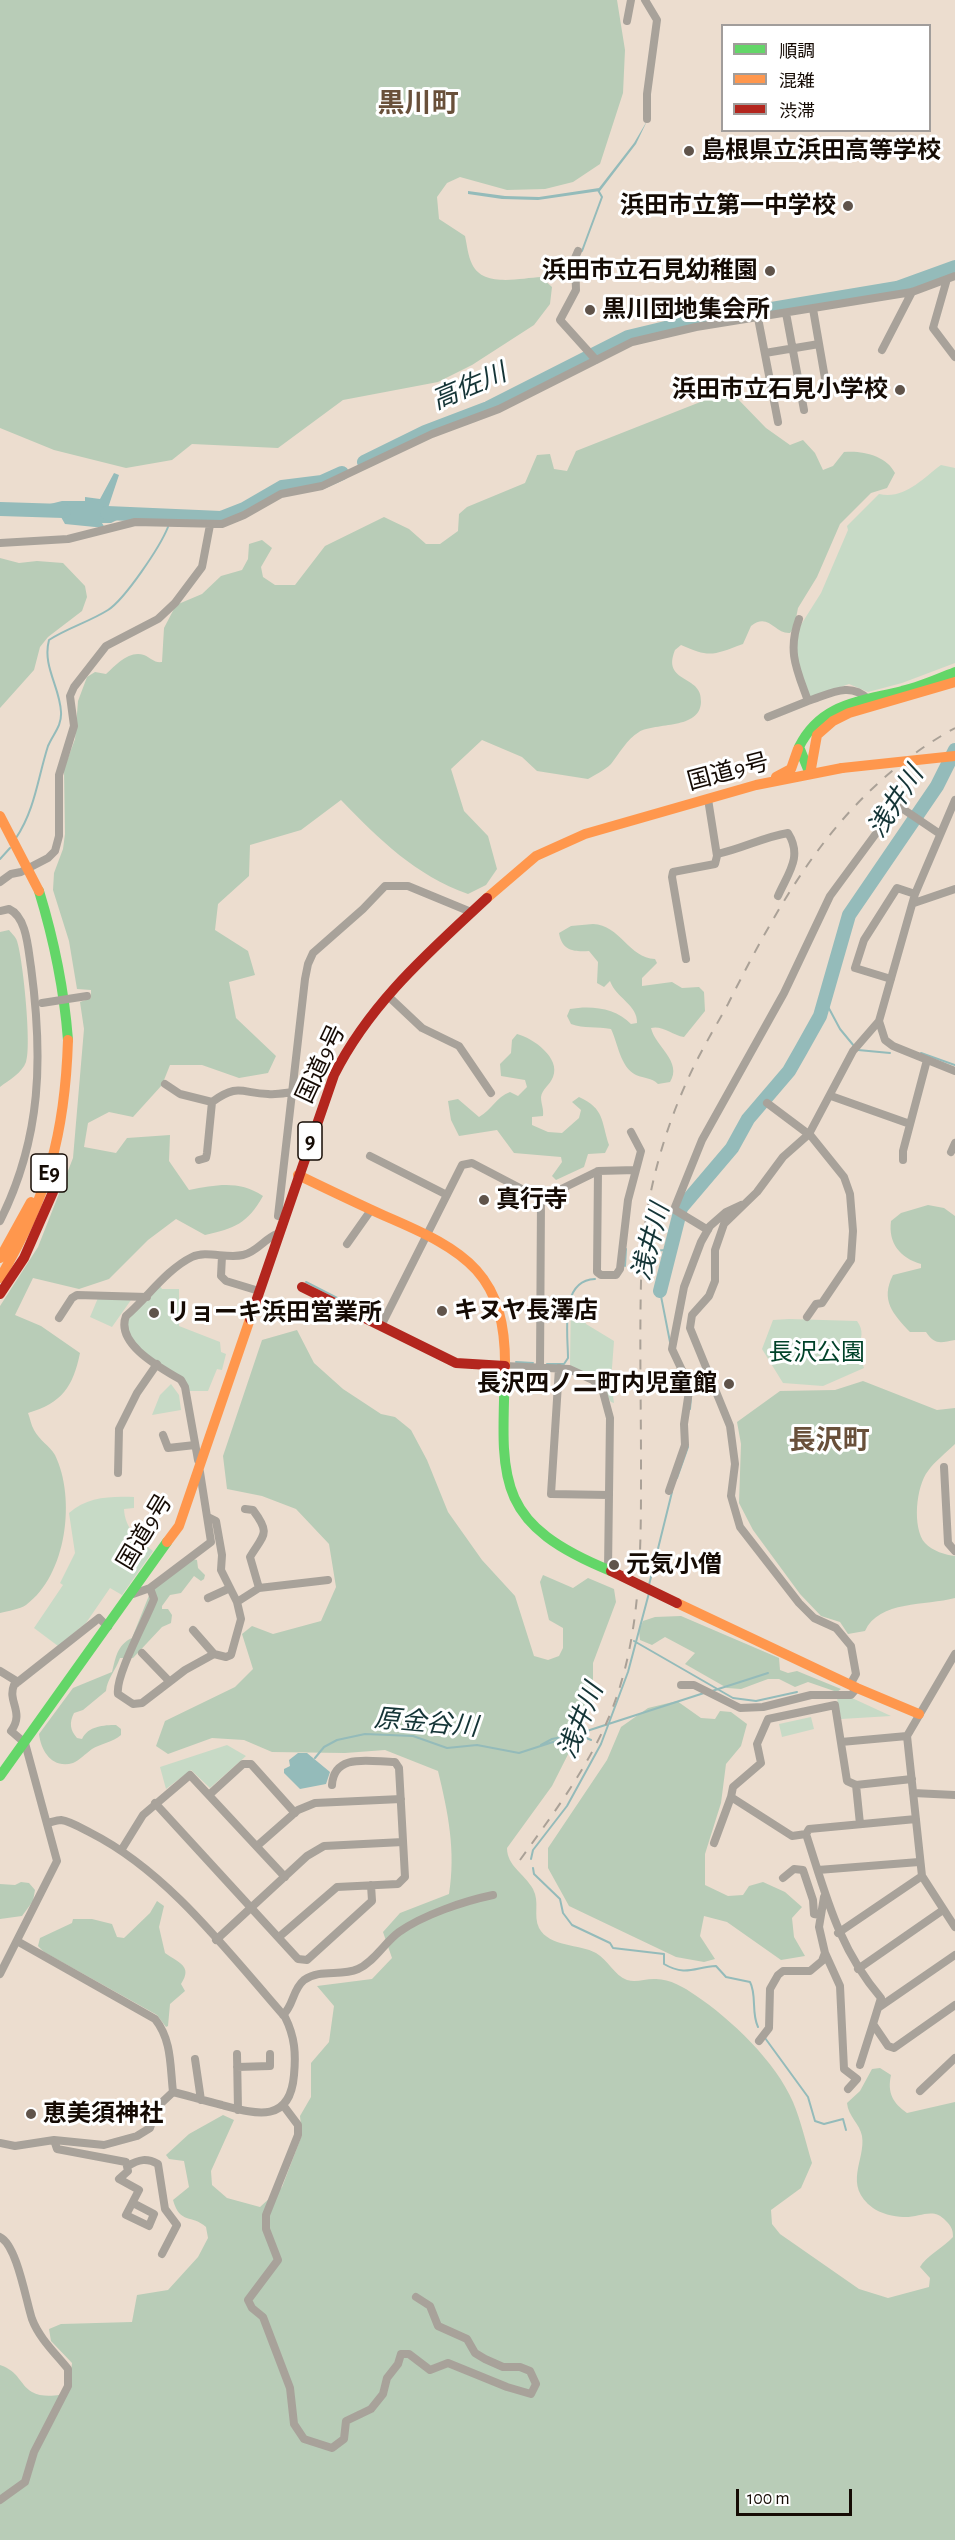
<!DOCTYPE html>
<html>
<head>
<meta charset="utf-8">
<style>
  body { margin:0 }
  #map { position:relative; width:955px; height:2540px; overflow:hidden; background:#ecddcf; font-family:"Alegreya Sans","Noto Sans JP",sans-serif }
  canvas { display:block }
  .legend { position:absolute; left:721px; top:24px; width:210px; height:108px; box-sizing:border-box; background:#fff; border:2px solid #a19d9b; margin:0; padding:8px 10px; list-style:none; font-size:18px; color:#150b04 }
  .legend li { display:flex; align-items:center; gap:12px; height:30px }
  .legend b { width:30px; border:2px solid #a19d9b }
  .scale { position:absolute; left:736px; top:2489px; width:116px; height:27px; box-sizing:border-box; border:3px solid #150b04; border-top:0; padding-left:8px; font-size:18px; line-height:21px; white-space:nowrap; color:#150b04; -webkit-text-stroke:4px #fff; paint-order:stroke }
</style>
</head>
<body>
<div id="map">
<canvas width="955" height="2540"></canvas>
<ul class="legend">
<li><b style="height:8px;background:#63d668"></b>順調</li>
<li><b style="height:8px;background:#ff974d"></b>混雑</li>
<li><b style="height:8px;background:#b3261e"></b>渋滞</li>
</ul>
<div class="scale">100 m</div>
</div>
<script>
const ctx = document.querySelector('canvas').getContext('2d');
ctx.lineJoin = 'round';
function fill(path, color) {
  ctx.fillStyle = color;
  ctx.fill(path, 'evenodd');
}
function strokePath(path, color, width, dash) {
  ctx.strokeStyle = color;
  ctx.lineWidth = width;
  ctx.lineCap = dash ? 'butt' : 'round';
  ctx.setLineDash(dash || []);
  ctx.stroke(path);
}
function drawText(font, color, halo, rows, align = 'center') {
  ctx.font = font + ' "Alegreya Sans","Noto Sans JP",sans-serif';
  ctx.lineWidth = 6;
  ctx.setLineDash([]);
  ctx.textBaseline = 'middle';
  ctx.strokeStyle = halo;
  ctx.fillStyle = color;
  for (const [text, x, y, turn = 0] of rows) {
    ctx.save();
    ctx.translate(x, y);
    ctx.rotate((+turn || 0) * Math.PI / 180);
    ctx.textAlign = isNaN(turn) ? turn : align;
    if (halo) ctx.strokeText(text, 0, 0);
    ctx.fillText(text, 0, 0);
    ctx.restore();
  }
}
fill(new Path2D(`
  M941,465L955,468V663L902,683L868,692L849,684L810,698L794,652L797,631L821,593L848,530L847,526L879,494C904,500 922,479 941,465Z
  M160,1286L162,1289H179V1326L220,1342L221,1352L226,1354L222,1370L217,1369L208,1391H186L183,1380L164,1370L129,1339L126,1318Z
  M98,1298L131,1300L112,1327L90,1317Z
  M571,1299H577L586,1324L614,1341L611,1381L614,1403L611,1402L597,1380L570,1365Z
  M789,1319L857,1321C864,1330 862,1339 857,1349L864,1368L823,1386L783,1383L762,1349L773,1320Z
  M171,1384L179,1395L181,1410L152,1415L160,1395Z
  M134,1497V1508L124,1509C125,1529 138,1539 153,1551L122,1595L110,1588L86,1623L58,1646L34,1628L63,1585L60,1583L75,1553L69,1513C87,1497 110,1496 134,1497Z
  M837,1698H852L891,1716L841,1719Z
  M811,1717L814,1729L782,1737L779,1724Z
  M227,1745L246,1756L210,1788L191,1770L166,1789L160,1767Z`), '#c7dac6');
fill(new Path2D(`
  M0,0H617L625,50L623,93L600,164L573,182L545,189L507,190L460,177L447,183L437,197L439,219L465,236C467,245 468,256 472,264C483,288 520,278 541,277L552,287L550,304L534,325L472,365L438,382L343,400L278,448L192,444L172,460L126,468L54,450L0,428Z
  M734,395L766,428L790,445L803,440L815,453L823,470L833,466L844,452C862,450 887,456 895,473L887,488L871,493L840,524L817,577L798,608L794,628L790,633C774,634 769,612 751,626L743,644C713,655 710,658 681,645L675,650C661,684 703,674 701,702C700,730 656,722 639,732C627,739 619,754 611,764C605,770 595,775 588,779L537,771L522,757L482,740L451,769L464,811L488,836L497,869L486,885L468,894C415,875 380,840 341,800L301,830L250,845L249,876L218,904L215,930L248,951L255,975L229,982L236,1018L276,1056L268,1073L239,1078L202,1065H170L162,1085L133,1117L109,1112L88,1123L84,1147L116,1153L127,1138L170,1135L169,1161L189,1190C217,1185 238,1180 263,1196C247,1224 235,1228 205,1235L176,1219L148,1240L109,1279L79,1289L33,1278L15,1315L41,1326L80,1353C73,1387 62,1403 28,1413C30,1418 31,1425 34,1430C39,1440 50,1446 55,1455C76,1498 67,1575 26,1605C20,1609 8,1611 0,1613V1306L38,1247L73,1158L84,1029L80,1002L91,998V990L77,989L69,941L53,890L54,873L63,849L65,834L64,769L75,739L78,701L87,677L95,672L106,674C116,665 129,650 144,655C151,658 154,663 162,662L164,628L176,605L202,594L221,576L242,570L248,559L249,544L262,540L272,548L261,567L263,577L275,585H295L325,546L384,517L409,529L426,544H440L458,531L459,514L467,507L525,483L537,455L550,454L554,469L567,471L576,451L713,397Z
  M0,558L19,563L37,561L63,563L85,586L87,597L82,611L48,637L40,647L34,670L0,708Z
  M593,924C620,925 629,958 655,959L657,963L642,978V986L672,982L682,988L699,987L704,992L705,1011L684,1037C672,1035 662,1025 651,1028C655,1046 683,1062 670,1082L658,1084C651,1077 645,1079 636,1075C620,1067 618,1043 611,1029C597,1026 584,1029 571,1024L567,1016L570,1009C591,1005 616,1008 631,1024L637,1023C638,1005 616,998 610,981L604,987L597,983L598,962L589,951C574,952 562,951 559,933L571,926Z
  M9,930C12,934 16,937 17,941C23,959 32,1047 26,1062C22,1073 9,1080 0,1087V932Z
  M517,1034C533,1038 561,1058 553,1077C550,1085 542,1089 541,1097C541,1104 544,1109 543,1116L532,1117V1125L548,1132L562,1133L579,1118L581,1110L572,1102L579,1097C605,1109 601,1121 609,1145L605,1153L588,1154L584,1167L556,1180L552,1176L562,1162L561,1157L514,1153L497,1130L459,1136L451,1120L448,1101L458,1099L479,1117C492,1110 496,1097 510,1092L518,1096L527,1087L525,1080L501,1076L500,1064L511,1053L512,1040Z
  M928,1205L944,1208L955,1216V1340C940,1343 935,1345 926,1332H910C893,1314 880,1300 893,1275L921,1268V1264C900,1258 888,1243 891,1221L901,1213Z
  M297,1330L314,1363L343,1389L381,1414L395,1417L411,1430L427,1460L448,1512L482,1560L515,1596L534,1656L548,1660L559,1656L563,1648V1628L549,1620L540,1582L543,1575L573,1588L588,1578L614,1589L616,1602L593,1663V1705L552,1786L507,1848C507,1866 524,1873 533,1889C540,1902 533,1915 539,1928C549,1947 580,1944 596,1953C608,1960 614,1975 627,1980C636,1983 644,1979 654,1979C668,1978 684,1987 695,1995C731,2019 776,2062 793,2102C801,2121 806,2143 812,2163L801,2188L771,2210L772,2224L780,2234L859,2289L888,2298L929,2287L930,2278L920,2267C925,2257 944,2247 953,2237C953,2229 951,2226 946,2221C933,2206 920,2218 903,2217C895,2217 879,2213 873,2208C842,2185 866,2160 862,2136C860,2124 848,2116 847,2103L860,2091L872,2069L880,2068L891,2075C887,2093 893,2103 907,2113L955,2102V2540H0V2365C20,2372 19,2384 32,2392C42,2398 60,2396 69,2392L72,2363L51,2341L49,2329L61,2324L132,2322L137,2295L168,2290L198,2257L208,2238L206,2227C192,2214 180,2225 173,2200L189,2187L184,2161L169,2159L166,2155L189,2134L223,2115L234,2120L211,2171L212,2185L227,2198L260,2207L282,2187L302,2135L300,2116L311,2097V2063L329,2042L334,2006L317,1986L372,1979L392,1958L383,1932L400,1913L449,1894C456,1851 448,1812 438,1771L385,1750L345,1753L272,1752L244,1740L212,1738L168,1754L156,1746L165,1721L235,1687L253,1669L242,1634L252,1626L273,1634L321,1621L336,1587L329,1544L296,1509L262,1496L227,1489L223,1456L262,1340Z
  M863,1381L937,1410L955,1408V1444C946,1453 935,1461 928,1471C916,1486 912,1528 925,1543C932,1551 946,1555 955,1556V1598C926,1606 879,1600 865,1631L848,1634L840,1622L821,1616L800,1594L753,1530L739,1503L741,1444L737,1422L780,1391L835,1390Z
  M193,1559L197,1560L198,1568L205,1575L204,1579L201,1581L194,1576L181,1593L170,1595L162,1606V1609H168L172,1615L171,1623L162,1627L133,1658H120C116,1670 107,1679 106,1691L83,1710L74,1713C69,1723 70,1730 77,1738L82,1739C88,1726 104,1725 116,1725L121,1729V1735C113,1742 100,1744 92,1749C85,1754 80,1760 73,1763C52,1769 41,1751 39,1734L73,1688L112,1672C116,1657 117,1645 132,1638L152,1588Z
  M681,1616L779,1658L780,1670L788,1673L797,1671L841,1689L837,1692L808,1682L795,1687L779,1679H768L741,1689L727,1688L685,1664L695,1653L665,1637L652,1645L640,1640L639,1631L643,1621L655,1617Z
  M677,1701L701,1718L715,1719L720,1711L731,1712L747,1724L741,1746L726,1764L721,1803L705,1854V1885L728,1896L743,1895L749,1886L763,1882L785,1892L802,1907L792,1918L794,1937L805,1956L781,1960L727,1922L704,1916L700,1936L715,1959L704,1962L676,1957L569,1906L548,1868V1848L607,1760L621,1727L648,1708Z
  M21,1882L29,1883L35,1890L33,1901L22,1916L0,1919V1884L15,1885Z
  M157,1901L164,1906L159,1927L165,1953C179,1963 193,1966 181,1984L185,1991L170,2004L168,2026L166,2027L157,2015L44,1952L38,1946L40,1938L72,1923L73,1919H92L112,1924L117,1937L124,1938L150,1913Z`), '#b8ccb7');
fill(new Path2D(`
  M647,121L636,144L600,191L538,200L502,199L468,194V191L505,196L539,197L599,188L634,143Z
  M114,473L119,475L107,511L119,509L123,512V517L111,523H102L105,528L65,524L61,517L47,513L46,505L62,501H85V497L100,499Z
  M298,1753H307L330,1772L326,1784L300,1789L284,1773V1769L290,1766L289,1760Z`), '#94bbba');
strokePath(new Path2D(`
  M582,251L602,197L598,190
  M16,838C35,810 38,777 48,746C53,734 62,726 61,712C60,687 42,666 49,640C67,628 89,622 108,610C125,599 160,547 168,527
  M0,859L10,848
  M825,1001L840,1029L854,1046
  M858,1050L890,1053
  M921,1053L955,1065
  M651,1251L666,1250
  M625,1266L626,1249
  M306,1282L376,1318
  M660,1291L670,1342
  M516,1362L533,1363
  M547,1364H564L568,1358C568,1334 559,1280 595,1279
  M688,1374L692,1386L690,1409
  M677,1478L688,1447
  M649,1585L672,1492
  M634,1641L733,1698L756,1701L797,1692
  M712,1691L768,1673
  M580,1735L591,1740
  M541,1745L552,1739L572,1735
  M315,1758L324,1747L337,1740L365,1734L413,1736L447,1748L477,1745L519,1753L704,1693
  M531,1859L533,1850L567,1806L601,1744L628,1672L649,1593
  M533,1868L534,1874L560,1899L563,1913L572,1925L610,1943L613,1948L664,1954V1964C686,1977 695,1967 716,1966L726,1977L750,1982C757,1995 751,2013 758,2027
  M765,2038L808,2097L815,2121L824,2124L843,2119L846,2130`), '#94bbba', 2);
strokePath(new Path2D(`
  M364,462L425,432L488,408L628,337L682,324L897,288L955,267
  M0,509L64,511
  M107,513L221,518L244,509L282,487L322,482L342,473
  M660,1291L681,1208L732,1148L748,1119L789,1071L801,1050L820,1016L849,915L937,786L955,750`), '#94bbba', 14);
strokePath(new Path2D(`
  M645,0L657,20L647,94V119
  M627,21L631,0
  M578,251L575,258L576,290L560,320L596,360
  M947,279L933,328L955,357
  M813,309L827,390
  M786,313L804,410
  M758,318L778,422
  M882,350L912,292
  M765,353L819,344
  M0,543L68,539L135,522L222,524L244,515L281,494L322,486L432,434L499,409L632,342L696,327L912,292L955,276
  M799,619C787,652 797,670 808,701C830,694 850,681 868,699
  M768,717L808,701
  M955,800L915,894L879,1021L885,1040L893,1046L955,1071
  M717,854C742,849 763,837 788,833C803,857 788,873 778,896
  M0,882L11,874L21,872L48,858L55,851L59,836V775L74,726L70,696L74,687L106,646L158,619L175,603L202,567L210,525
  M914,903L955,889
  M0,911L9,909C27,917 28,949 31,967C43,1057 42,1137 0,1221
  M686,959L672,877L673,872L715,864L717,856L708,799
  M891,979L855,968L864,940L897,888L915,894
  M388,996L422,1028L459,1046L491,1093
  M165,1084L180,1094L212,1102
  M831,1096L910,1124
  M767,1103L811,1136L844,1177L850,1194L853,1231L851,1260L822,1303L816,1304L807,1317
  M951,1152L955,1143
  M370,1156L447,1195
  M199,1160L206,1158L207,1153L212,1102C238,1083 241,1093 268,1094C276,1095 285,1093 293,1092
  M903,1160V1151L927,1060
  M598,1171L597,1272L601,1275H616L620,1269L628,1200L636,1170
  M278,1216L305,979L308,964L313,953L363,909L385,886H408L471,912
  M708,1230L675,1210V1207L702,1140L784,993L830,896L897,805L940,834
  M347,1244L371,1210
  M222,1256L221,1276L226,1281L259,1291
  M59,1318L72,1298L77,1295L147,1297
  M381,1326L462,1165L472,1163L541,1199L598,1171L636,1170L641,1151L631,1132
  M505,1366L569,1369L593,1380L603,1392L610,1418L608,1570
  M540,1368L541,1199
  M559,1368L551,1494L609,1495
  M163,1435L168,1448L195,1445
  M198,1460L185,1387L181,1380C161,1368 115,1344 126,1316C147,1298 167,1269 192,1257C206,1250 227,1259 243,1255C257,1252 264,1239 277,1234
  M944,1467L948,1543L955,1551
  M118,1473L119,1429L137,1393L157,1364
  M669,1491L685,1445L684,1424L689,1391L688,1383L672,1349L684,1287L701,1242L710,1226L726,1212L741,1205
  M245,1509L253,1510C271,1534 264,1534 250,1557L259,1588
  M208,1517L216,1521L222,1555L221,1570L237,1602L241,1619L231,1655L226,1657L214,1654
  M150,1588L154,1599C146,1620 115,1676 118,1694L133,1704L142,1703L185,1670L214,1654L193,1630
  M133,1594L150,1588L211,1542L200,1472
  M208,1598L230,1588
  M237,1602L259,1588L328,1580
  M142,1653L169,1681
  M955,1654L907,1736L922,1876L955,1927
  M0,1671L18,1682
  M681,1685H694L740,1708L763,1707L811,1695H851L857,1688
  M850,1685L856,1674L851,1646L836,1628L814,1618L799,1603L740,1527L731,1496L735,1464L730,1426L690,1328L692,1315L709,1296L715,1281V1250L724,1224L757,1192L783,1157L809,1134L853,1051L879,1021
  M841,1742L907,1736
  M856,1785L860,1824
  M913,1793L955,1795
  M209,1795L243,1764H251L295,1813
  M155,1803L298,1959L307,1960L372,1901L371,1885
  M916,1819L809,1829L806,1834C826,1895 838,1948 881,1998L873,2024L888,2046L894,2048L955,2005
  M48,1823C52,1822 57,1820 61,1820C70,1821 83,1829 91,1833C168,1872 228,1952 285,2017C295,2037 296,2054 294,2075C290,2124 256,2114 222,2105C205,2101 189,2096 173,2092
  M806,1834L792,1836L731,1797L733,1787L761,1763L757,1744L768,1719L835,1705L847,1781L856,1785L912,1779
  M714,1843L731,1797
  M257,1846L298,1810L315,1803L401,1799
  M122,1849L143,1815L190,1775L285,1877
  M818,1870L919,1862
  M783,1878L794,1869L803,1870L813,1900L814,1914L820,1915
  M838,1933L922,1876
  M279,1937L337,1887L398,1884L405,1877L399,1768L395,1762C371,1762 334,1752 332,1785
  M216,1940L307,1856L324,1846L403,1842
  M17,1941L155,2019C172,2040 170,2066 173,2092
  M825,1953L840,1986L844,2069L857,2079L848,2089
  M858,1969L943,1910
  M0,1974L57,1861L25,1743L11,1731C25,1712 7,1702 14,1685L99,1618L108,1627
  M878,2008L955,1955
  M283,2015C294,2005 292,1990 304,1980C321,1968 340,1977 358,1969C375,1961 384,1943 399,1932C423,1915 464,1901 493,1895
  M759,2041L769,2028L770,1989L778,1975L783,1971H810L822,1961L825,1953L819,1927L824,1897
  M237,2054L238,2110
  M195,2059L201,2100
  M860,2065L873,2024
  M237,2067L270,2066V2054
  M920,2091L955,2058
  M283,2105L298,2125V2135L266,2215V2229L278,2260L248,2300L252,2308L263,2317L290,2388L294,2424L304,2439L332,2448L344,2439L346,2421L371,2409L383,2394L387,2378L398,2364L401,2354H409L430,2370L448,2363L507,2387L531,2394L536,2384L530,2371L520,2367H503L485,2359L475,2353L467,2339L438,2326L430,2306L416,2297
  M54,2140L57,2149L126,2162L128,2171L119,2179L139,2190L126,2215L149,2226L154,2214L133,2203
  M0,2143L15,2146L54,2140L104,2145L137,2136L150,2128L157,2107L173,2092
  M128,2166C139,2159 147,2158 158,2164L165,2209L177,2225L162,2254
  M0,2237C17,2245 26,2301 32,2319C39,2338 56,2354 68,2369V2386L34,2452L25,2482L0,2500`), '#a8a29a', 8);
strokePath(new Path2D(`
  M810,774L799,747C821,703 859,702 902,691C920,687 938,679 955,672
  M39,891C54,940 64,988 68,1040
  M505,1371C501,1483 496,1524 611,1571
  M0,1776L167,1542`), '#63d668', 10);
strokePath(new Path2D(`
  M810,774L817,735L833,721L849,713L955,682
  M776,777L791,769L798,749
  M487,898L536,856L585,834L756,785L842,768
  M298,1175C327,1189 356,1203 385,1216C467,1251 507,1274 505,1371
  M0,1258L31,1202
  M0,1278C48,1196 65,1134 68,1040
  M167,1542L179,1526L250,1319
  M677,1603L857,1688L919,1714`), '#ff974d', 10);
strokePath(new Path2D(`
  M302,1287L456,1363L505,1366
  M0,1294L24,1258L53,1192
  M250,1319L334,1075C370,1003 429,952 487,898`), '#b3261e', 10);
strokePath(new Path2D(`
  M520,1860C553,1814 587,1769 609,1717C642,1638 641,1549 641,1465C641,1394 639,1323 642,1251C648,1186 666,1123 695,1064C705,1044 717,1024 728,1004C784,893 841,791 955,728`), '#aaa197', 2, [10, 10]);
strokePath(new Path2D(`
  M42,1003L87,996`), '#a8a29a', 8);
strokePath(new Path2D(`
  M842,768L955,756
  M0,816L39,891`), '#ff974d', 10);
strokePath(new Path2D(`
  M611,1571L677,1603`), '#b3261e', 10);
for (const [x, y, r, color] of [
  [689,151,6,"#60544b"],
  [848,206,6,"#60544b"],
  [770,271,6,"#60544b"],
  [590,310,6,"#60544b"],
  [900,390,6,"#60544b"],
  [484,1200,6,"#60544b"],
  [442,1311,6,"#60544b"],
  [154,1313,6,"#60544b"],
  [729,1384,6,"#60544b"],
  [614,1565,6,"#60544b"],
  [31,2114,6,"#60544b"]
]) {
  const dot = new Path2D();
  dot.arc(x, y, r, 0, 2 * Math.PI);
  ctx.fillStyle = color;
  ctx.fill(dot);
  strokePath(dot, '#fff', 2);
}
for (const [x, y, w] of [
  [310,1141,24],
  [49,1173,36]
]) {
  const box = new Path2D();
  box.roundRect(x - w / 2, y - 19, w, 38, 4.5);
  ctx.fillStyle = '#fff';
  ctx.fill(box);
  strokePath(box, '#150b04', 1.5);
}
drawText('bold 22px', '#150b04', null, [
  ["9",310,1141],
  ["E9",49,1173]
]);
drawText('bold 24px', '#150b04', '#fff', [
  ["島根県立浜田高等学校",701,151],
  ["浜田市立第一中学校",836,206,"right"],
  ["浜田市立石見幼稚園",758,271,"right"],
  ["黒川団地集会所",602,310],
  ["浜田市立石見小学校",888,390,"right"],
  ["真行寺",496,1200],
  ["キヌヤ長澤店",454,1311],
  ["リョーキ浜田営業所",166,1313],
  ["長沢四ノ二町内児童館",717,1384,"right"],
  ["元気小僧",626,1565],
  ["恵美須神社",43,2114]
], 'left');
drawText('24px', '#150b04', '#fff', [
  ["国道9号",728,772,-15],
  ["国道9号",321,1064,-65],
  ["国道9号",145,1532,-59]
]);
drawText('24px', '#004229', '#fff', [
  ["長沢公園",817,1353]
]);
drawText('italic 26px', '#143436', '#fff', [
  ["高佐川",469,387,-23],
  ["浅井川",896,802,-57],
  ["浅井川",651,1242,-75],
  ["浅井川",581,1721,-68],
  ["原金谷川",426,1723,5]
]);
drawText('bold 27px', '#69503a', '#fff', [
  ["黒川町",418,104],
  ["長沢町",829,1441]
]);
</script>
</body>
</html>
